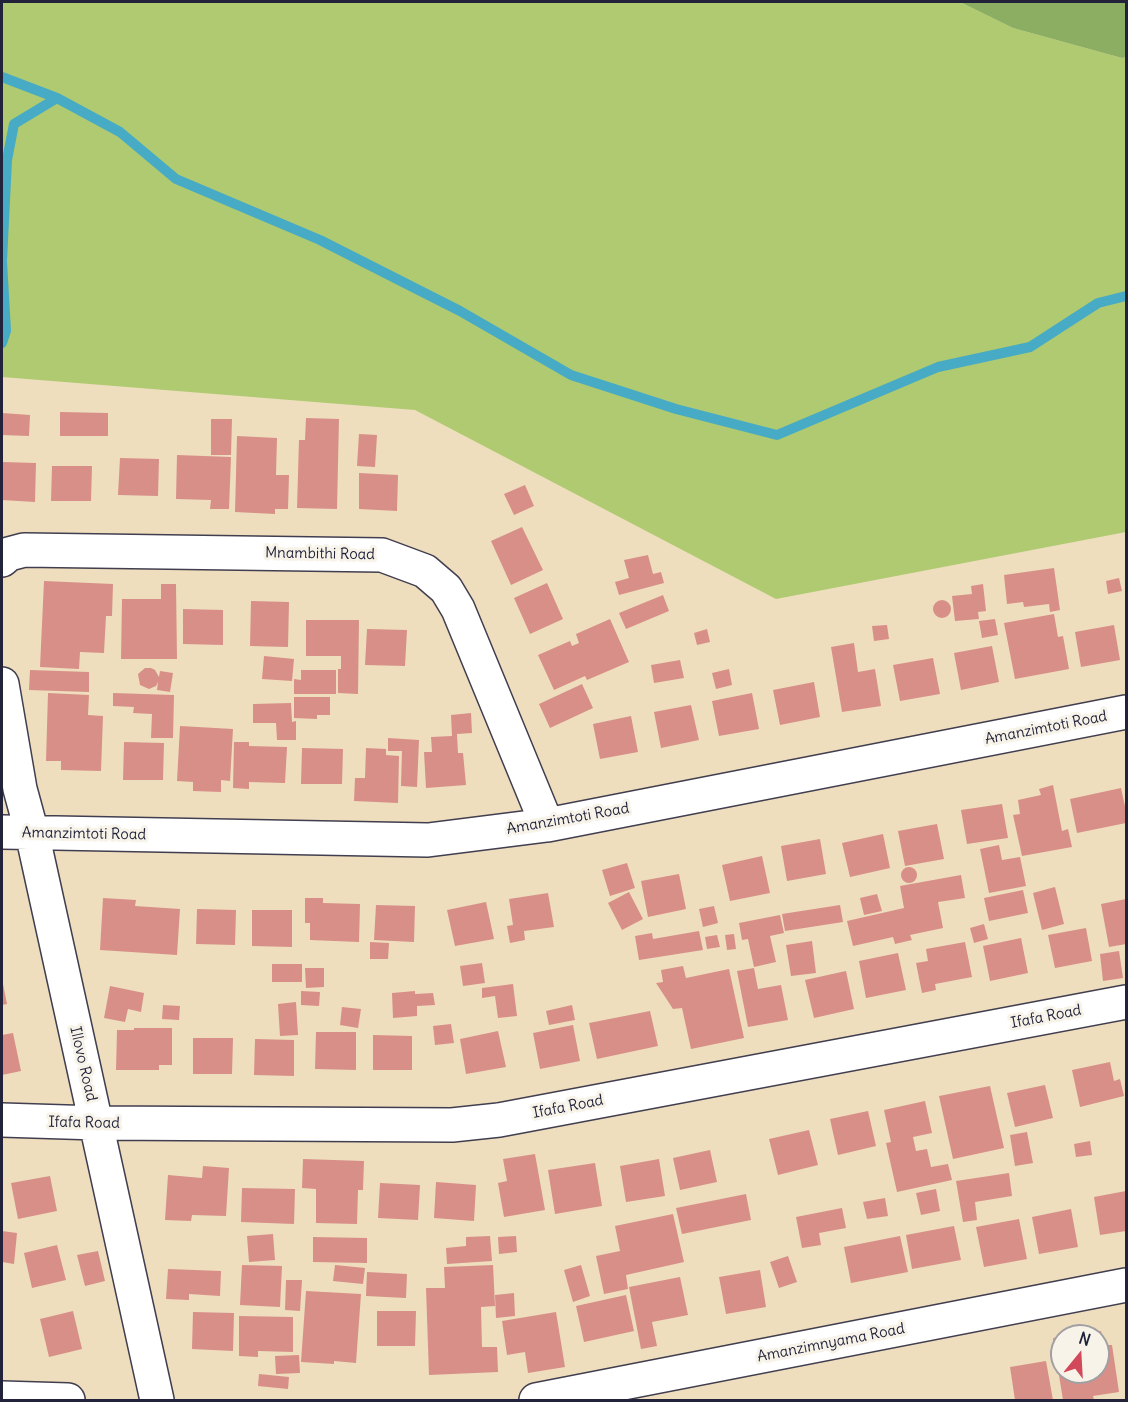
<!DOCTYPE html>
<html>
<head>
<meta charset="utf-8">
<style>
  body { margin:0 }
  #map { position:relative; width:1128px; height:1402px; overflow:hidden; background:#eedebe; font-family:Delius,sans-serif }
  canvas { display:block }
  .frame { position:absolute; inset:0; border:3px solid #22223b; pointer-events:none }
  .north { position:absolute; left:1050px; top:1324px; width:60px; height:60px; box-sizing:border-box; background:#f7f3e8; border:2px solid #a29fa3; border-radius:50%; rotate:18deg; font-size:16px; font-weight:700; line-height:24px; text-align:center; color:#22223b }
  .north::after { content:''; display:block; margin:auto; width:21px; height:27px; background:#d1495b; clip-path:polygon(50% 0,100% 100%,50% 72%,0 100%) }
</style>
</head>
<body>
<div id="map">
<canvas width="1128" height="1402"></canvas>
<div class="frame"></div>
<div class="north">N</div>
</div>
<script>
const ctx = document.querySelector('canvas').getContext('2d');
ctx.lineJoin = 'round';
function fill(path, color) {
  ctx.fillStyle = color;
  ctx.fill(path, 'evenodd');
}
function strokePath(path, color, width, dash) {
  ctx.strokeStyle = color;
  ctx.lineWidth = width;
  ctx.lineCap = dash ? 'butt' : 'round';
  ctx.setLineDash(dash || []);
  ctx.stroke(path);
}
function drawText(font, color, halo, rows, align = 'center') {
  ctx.font = font + ' Delius,sans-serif';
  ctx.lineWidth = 6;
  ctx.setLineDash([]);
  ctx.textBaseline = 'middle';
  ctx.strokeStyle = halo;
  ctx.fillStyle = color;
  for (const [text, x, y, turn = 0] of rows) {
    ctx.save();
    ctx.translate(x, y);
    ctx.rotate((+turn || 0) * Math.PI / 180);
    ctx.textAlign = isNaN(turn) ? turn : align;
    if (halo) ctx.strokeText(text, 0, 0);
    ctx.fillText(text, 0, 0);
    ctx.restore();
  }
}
fill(new Path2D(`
  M2,2H960L1013,28L1122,58L1126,57V532L776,599L415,410L2,377Z`), '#afca70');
fill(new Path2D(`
  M960,2H1126V57L1122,58L1013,28Z`), '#8bae62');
strokePath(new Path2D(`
  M2,77L57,98L120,132L176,179L320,240L460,311L571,375L676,409L777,435L938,367L1030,347L1098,303L1126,296
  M2,343L6,331L2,261L7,160L14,124L57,98`), '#47abc6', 10);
fill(new Path2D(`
  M60,412L108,413V436H60Z
  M2,413L30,415L29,436L2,435Z
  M306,418L339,419L337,509L297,508L299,440H305Z
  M211,419H232L231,455H211Z
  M359,434L377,435L375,467L357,466Z
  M237,436L277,438L276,475H289L288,509H275V514L235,512Z
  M177,455L231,457L229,509H210L211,500L176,499Z
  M120,458L159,459L158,496L118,495Z
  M2,462L36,463L35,502L2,500Z
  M52,466H92L91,501H51Z
  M359,473L398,475L397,511L359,509Z
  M525,485L534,506L514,515L504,494Z
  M522,527L543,570L511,585L491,541Z
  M648,555L653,574L661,572L664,583L619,595L615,582L629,578L624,560Z
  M1054,568L1060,610L1050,612L1049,604L1024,607L1023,602L1007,604L1004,575Z
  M1119,578L1122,591L1108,594L1106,581Z
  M44,581L113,584L112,616H106L104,653L80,652L79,669L40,667Z
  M547,583L563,619L530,634L514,598Z
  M161,584H176L177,659H121L122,599H161Z
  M983,584L986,611L978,612L979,619L955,621L952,596L972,594L971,586Z
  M663,595L669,611L626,629L619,613Z
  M933 609a9 9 0 1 1 18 0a9 9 0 1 1-18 0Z
  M251,601L289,602L288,647L250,646Z
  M183,609L223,610V645L183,644Z
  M1054,614L1058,637L1063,636L1069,669L1015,679L1004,623Z
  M610,619L629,662L587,680L585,676L554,690L538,655L570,641L572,646L579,643L576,634Z
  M995,619L998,635L982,638L979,621Z
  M306,620H359L358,694L338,693V669H341V656H306Z
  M887,625L889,639L874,641L872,626Z
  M1114,625L1120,660L1081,667L1075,632Z
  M367,629L407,630L405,666L365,665Z
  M707,629L710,642L697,645L694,633Z
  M854,643L858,672L875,669L881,706L842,712L831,647Z
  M992,646L999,682L961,690L954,653Z
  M264,656L294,659L292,681L262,679Z
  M933,658L940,694L900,701L893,665Z
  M680,660L684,678L654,683L651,665Z
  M145,668H151L155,670L159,677L160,671L173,673L170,692L157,690L158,682L156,686L149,689L140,685L138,674Z
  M729,669L732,685L716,689L712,673Z
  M30,670L89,672V692L29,690Z
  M301,670H336V694H294V679L301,680Z
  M814,682L820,717L780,725L773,690Z
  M582,684L593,708L550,728L539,704Z
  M48,693L89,695L88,715L103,716L101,771L61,770V761H46Z
  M113,693L174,695L173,738H151L152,714L133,713L134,707L113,706Z
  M752,693L759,729L719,736L712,701Z
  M294,697H330V715H317V719L294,718Z
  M291,703L292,722L296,721V740H277L276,723H253V704Z
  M691,705L699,740L661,748L654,712Z
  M471,713L472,733L457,734L458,753H463L466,785L426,788L424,752H432L431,737L452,736L451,715Z
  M631,716L638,752L600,759L593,724Z
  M180,726L233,729L230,781L221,780V792L193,791V782L177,781Z
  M388,738L419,740L417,787L401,786L402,751H388Z
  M124,742L164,743L163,780H123Z
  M234,742H249V746L287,747L285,783L249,782V789L233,788Z
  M302,748L343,749L342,784H301Z
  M366,748L386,749V755L399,756L398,803L354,801L355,778H365Z
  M1053,785L1062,831L1068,829L1072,847L1022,856L1013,815L1020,814L1018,800L1041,795L1039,789Z
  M1121,788L1126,811V823L1077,833L1070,799Z
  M1002,804L1008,838L967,844L961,810Z
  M937,824L944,859L905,866L898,831Z
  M883,834L890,868L850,877L842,843Z
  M820,839L826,874L787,881L781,846Z
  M999,845L1002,860L1020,857L1026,886L989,893L980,849Z
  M762,856L770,893L730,901L722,865Z
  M627,863L635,888L610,896L602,870Z
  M901 875a8 8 0 1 1 16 0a8 8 0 1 1-16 0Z
  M679,874L686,909L648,917L641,881Z
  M961,875L965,898L938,902L943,928L910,935L912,940L895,944L893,937L853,946L847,921L904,908L900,886Z
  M1055,887L1064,924L1042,930L1033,893Z
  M1023,890L1028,913L989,921L984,898Z
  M629,892L643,919L622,930L608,903Z
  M548,893L554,927L524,931L525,940L510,943L507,926L513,925L509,899Z
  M877,894L882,911L864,915L860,898Z
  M103,898L136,900L135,906L180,909L177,955L100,950Z
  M305,898H323V903L360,904L359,942L310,940V923H305Z
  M1126,899V944L1109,947L1101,904Z
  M486,902L494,939L455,946L447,910Z
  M376,905L415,906L414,942L374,940Z
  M840,905L843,922L785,931L782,914Z
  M714,906L718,923L703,927L699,909Z
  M197,909L236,910L235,945L196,944Z
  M252,910H292V947L252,946Z
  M780,915L784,933L770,936L776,962L754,967L748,939L742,940L739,923Z
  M984,924L988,939L974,943L970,928Z
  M1086,928L1092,961L1055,968L1048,935Z
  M699,931L703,950L639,960L635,936L652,933L653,939Z
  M734,934L736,949L727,950L725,935Z
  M717,935L720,947L707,949L705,937Z
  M1021,938L1028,973L990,981L983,946Z
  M812,941L816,973L791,976L786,945Z
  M370,942L389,943L388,959H370Z
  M965,942L972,977L935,984L936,990L922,993L916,963L928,961L926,949Z
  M1119,951L1123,978L1103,981L1100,954Z
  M898,953L906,990L866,998L859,961Z
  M482,963L485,983L463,986L460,966Z
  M272,964H302V982H272Z
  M683,966L686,978L729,969L744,1038L691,1049L682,1008L673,1009L656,983L663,982L661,970Z
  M305,968H324V987L306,988Z
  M754,968L758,989L781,985L788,1020L748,1027L737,971Z
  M846,971L854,1009L814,1018L805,980Z
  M3,984L7,1004L2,1005V984Z
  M513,984L517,1016L498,1018L495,996L482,998V988Z
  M110,986L144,993L141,1012L128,1009L125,1022L104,1018Z
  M301,991L320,992L319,1006L301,1005Z
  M415,991V994L433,993L435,1005L417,1006V1016L393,1018L392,993Z
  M296,1002L298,1035L280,1036L278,1004Z
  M163,1005L180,1006L179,1020L162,1019Z
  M572,1005L575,1020L549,1025L546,1011Z
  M342,1007L361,1009L358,1028L340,1025Z
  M650,1011L658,1046L597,1059L589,1023Z
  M451,1024L454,1043L435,1045L433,1026Z
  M573,1025L580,1061L540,1069L533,1033Z
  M134,1028H172V1065H159V1070H116L117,1030H134Z
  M498,1031L506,1067L466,1074L460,1039Z
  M316,1032H356V1070L315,1069Z
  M13,1033L21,1071L2,1075V1035Z
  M373,1035L412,1036V1070H373Z
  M193,1038H233L232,1074H193Z
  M255,1039L294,1040V1076L254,1075Z
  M1110,1062L1114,1081L1120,1079L1124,1096L1080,1107L1072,1070Z
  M1045,1085L1053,1118L1015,1127L1007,1093Z
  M990,1086L1004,1148L953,1159L939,1096Z
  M925,1101L932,1133L913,1137L916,1151L927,1149L931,1167L948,1164L952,1180L897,1192L886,1143L891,1142L884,1110Z
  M868,1111L876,1146L838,1155L830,1119Z
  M809,1130L818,1165L778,1175L769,1139Z
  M1027,1132L1033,1163L1015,1166L1010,1135Z
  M1090,1141L1092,1155L1076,1157L1074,1144Z
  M710,1150L717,1182L680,1190L673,1158Z
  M535,1154L545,1210L504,1217L498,1183L507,1181L503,1159Z
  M303,1159L364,1161L363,1190H358L357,1224L316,1223V1189L302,1188Z
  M659,1159L665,1196L626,1202L620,1166Z
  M595,1163L602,1206L555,1214L548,1170Z
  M203,1166L229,1168L226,1216L192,1215L191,1221L165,1220L168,1175L202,1178Z
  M1009,1173L1012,1196L975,1202L977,1220L963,1222L956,1181Z
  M50,1176L57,1211L18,1219L11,1183Z
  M436,1182L476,1185L474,1221L434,1218Z
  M380,1183L420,1185L418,1220L378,1218Z
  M242,1188L295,1189L294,1224L241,1222Z
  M936,1189L940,1211L921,1215L916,1193Z
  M1126,1191V1231L1100,1235L1094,1197Z
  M746,1194L751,1220L682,1234L676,1208Z
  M885,1198L888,1216L867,1219L863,1202Z
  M842,1208L846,1228L819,1233L821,1245L802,1248L796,1217Z
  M1071,1209L1078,1247L1039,1254L1032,1217Z
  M673,1214L684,1262L626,1275L628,1289L604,1294L596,1256L620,1251L615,1226Z
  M1019,1219L1027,1259L984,1267L976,1227Z
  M954,1226L961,1260L912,1269L906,1235Z
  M2,1231L17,1233L14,1264L2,1262Z
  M273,1234L275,1260L249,1262L247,1236Z
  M490,1236L492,1261L447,1264L446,1248L466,1246V1237Z
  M516,1236L517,1252L499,1254L498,1237Z
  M900,1236L908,1272L851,1283L844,1247Z
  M313,1237L367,1238V1263L313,1262Z
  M57,1245L66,1280L32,1288L24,1253Z
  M98,1251L105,1281L85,1286L77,1255Z
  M788,1256L797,1282L779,1288L770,1262Z
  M242,1265L282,1266L280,1307L240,1305Z
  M335,1265L365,1268L363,1284L333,1281Z
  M493,1265L495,1306L481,1307L482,1347H497L498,1372L429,1375L426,1288H445L444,1267Z
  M581,1265L590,1296L573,1302L564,1270Z
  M168,1269L221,1271L220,1296L189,1294V1300L166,1299Z
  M760,1270L766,1307L726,1314L719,1277Z
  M367,1272L407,1274L406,1298L366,1296Z
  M680,1277L688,1315L652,1322L657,1346L641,1349L629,1287Z
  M286,1280H302L300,1311L285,1310Z
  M306,1291L361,1294L356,1363L334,1361V1364L301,1362Z
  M514,1293L515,1316L496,1318L495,1295Z
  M626,1295L634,1331L584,1342L576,1306Z
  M73,1311L82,1349L49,1357L40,1319Z
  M377,1311H416L415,1346H377Z
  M193,1312L234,1313L233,1351L192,1349Z
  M556,1312L565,1367L528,1373L525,1352L507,1355L502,1321Z
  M239,1316L293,1317V1352L258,1351V1357L239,1356Z
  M1101,1331L1104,1345H1112L1119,1392L1093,1396L1094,1400H1063L1053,1338L1062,1337V1372H1098V1336H1074V1335Z
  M299,1355L300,1373L276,1374L275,1356Z
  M1046,1361L1053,1400H1015L1010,1367Z
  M259,1374L289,1377L288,1389L258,1386Z`), '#d88f88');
const minor = new Path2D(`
  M2,560L9,554L24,550L382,555L425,571L446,589L458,609L547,825
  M2,684L20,789L32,833L157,1400
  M2,832L428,840L547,825L1126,712
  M2,1120L97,1123L452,1125L499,1120L1126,1002
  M2,1398L68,1400
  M536,1400L1126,1285`);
strokePath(minor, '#413e4f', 36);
strokePath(minor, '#fff', 33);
drawText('15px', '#22223b', '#f7f3e8', [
  ["Mnambithi Road",320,554,1],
  ["Amanzimtoti Road",1046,728,-11],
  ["Amanzimtoti Road",568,819,-10],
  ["Amanzimtoti Road",84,834,1],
  ["Ifafa Road",1046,1017,-11],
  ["Illovo Road",83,1064,77],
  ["Ifafa Road",568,1107,-11],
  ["Ifafa Road",84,1123,1],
  ["Amanzimnyama Road",831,1343,-11]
]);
</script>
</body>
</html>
